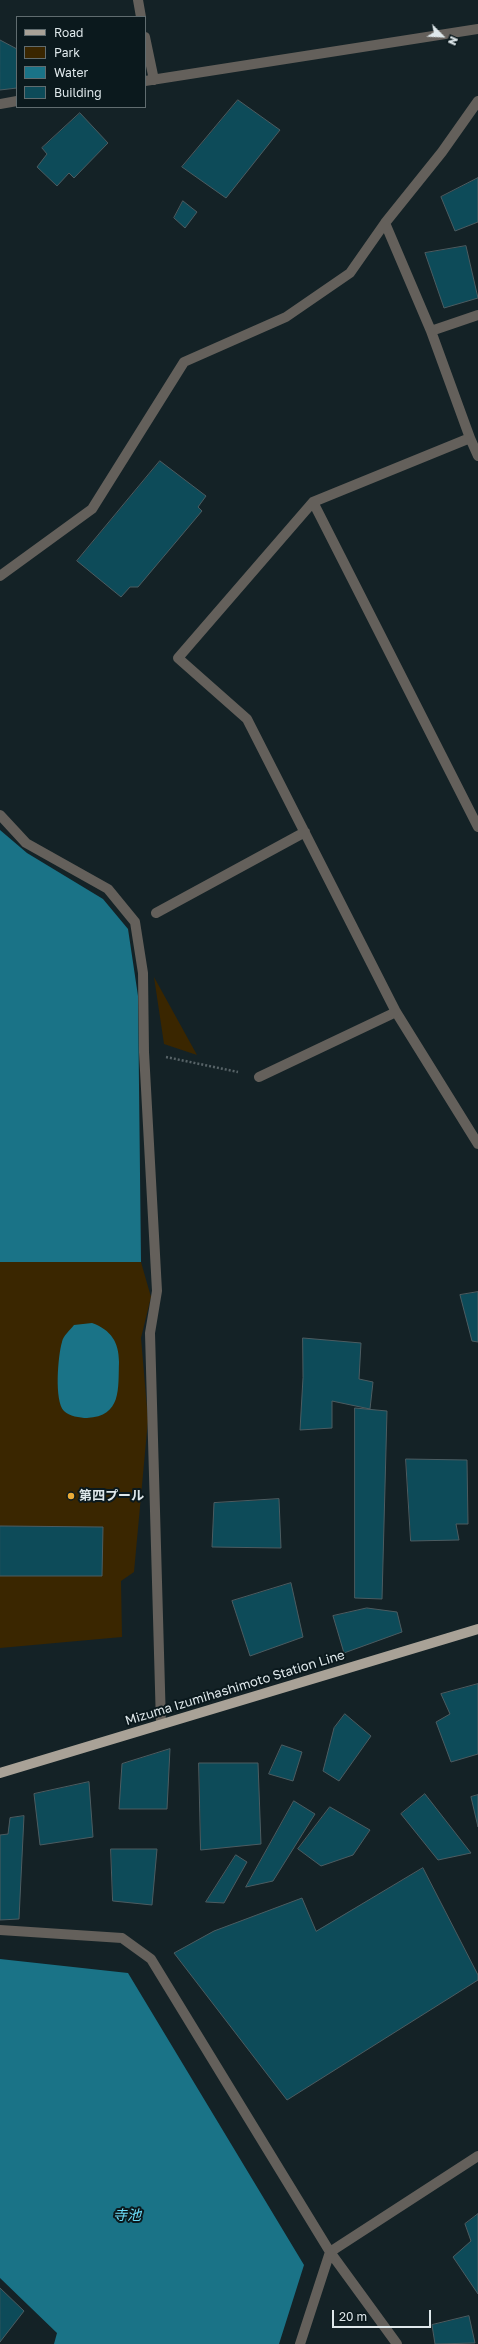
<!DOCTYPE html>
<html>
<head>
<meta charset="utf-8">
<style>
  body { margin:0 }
  #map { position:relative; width:478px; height:2344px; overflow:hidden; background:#142226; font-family:"Golos Text",sans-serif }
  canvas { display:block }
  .legend { position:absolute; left:16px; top:16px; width:130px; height:92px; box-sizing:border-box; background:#0b191d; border:1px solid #606c6f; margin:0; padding:5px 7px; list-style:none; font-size:12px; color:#dfe8eb }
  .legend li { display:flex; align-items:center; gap:8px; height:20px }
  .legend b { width:20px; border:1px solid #606c6f }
  .north { position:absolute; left:422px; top:16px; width:40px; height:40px; -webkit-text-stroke:3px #0b191d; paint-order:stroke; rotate:114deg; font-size:11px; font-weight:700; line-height:16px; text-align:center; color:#dfe8eb }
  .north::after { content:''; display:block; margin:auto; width:14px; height:18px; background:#dfe8eb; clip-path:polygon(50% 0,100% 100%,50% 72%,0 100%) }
  .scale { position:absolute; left:332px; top:2310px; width:99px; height:18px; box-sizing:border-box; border:2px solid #dfe8eb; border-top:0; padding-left:5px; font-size:12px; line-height:14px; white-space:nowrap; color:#dfe8eb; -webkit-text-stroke:3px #0b191d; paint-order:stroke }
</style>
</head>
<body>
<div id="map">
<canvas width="478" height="2344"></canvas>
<ul class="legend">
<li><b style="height:5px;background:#a9a297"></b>Road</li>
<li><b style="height:11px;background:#3a2600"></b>Park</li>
<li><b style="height:11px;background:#1a7387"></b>Water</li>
<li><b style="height:11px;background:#0d4b59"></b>Building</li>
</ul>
<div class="north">N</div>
<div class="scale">20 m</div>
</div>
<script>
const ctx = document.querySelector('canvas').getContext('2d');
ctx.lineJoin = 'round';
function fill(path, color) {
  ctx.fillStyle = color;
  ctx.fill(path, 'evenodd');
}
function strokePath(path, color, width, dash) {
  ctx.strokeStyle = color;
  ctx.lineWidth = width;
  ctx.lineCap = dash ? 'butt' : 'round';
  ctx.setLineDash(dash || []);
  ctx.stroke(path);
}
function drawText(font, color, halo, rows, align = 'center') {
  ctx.font = font + ' "Golos Text","Noto Sans JP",sans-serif';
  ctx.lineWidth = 4;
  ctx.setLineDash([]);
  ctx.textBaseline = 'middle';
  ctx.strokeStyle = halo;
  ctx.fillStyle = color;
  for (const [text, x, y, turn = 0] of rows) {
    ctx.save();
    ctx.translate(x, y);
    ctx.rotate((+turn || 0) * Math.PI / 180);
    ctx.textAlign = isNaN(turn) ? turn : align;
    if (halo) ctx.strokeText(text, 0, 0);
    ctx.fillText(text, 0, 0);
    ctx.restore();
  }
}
fill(new Path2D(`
  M154,977L197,1055L164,1044Z
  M0,1262H141L151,1297L141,1338L148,1420L134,1572L121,1581L122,1637L0,1648Z`), '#3a2600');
fill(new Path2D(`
  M0,830L27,853L103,899L128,929L138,996L141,1262H0Z
  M92,1323C111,1330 119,1342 119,1362C118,1389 122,1416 87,1418C80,1418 69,1416 64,1411C54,1401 58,1355 62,1342C63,1336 70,1330 74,1325Z
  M0,1959L128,1973L304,2265L279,2344H54L57,2333L0,2278Z`), '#1a7387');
const building = new Path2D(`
  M0,40L17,49V88L0,90Z
  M238,100L280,130L226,198L182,167Z
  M80,113L108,143L74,178L69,173L57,186L37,167L47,154L42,148Z
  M478,178V222L455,231L441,197Z
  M183,201L197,212L185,228L174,218Z
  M466,246L478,298L444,308L425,253Z
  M160,461L206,496L198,507L202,511L138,587H130L121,597L77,561Z
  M478,1292V1342L472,1341L460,1295Z
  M303,1338L361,1343L359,1379L373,1382L370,1409L332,1401V1428L300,1430L303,1378Z
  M355,1408L387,1411L382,1599L355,1598Z
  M406,1459L467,1460L468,1524H456L459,1540L411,1541Z
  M279,1499L281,1548L212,1547L214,1503Z
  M0,1526L103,1527L102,1576H0Z
  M291,1583L303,1637L250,1656L232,1601Z
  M367,1608L397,1612L402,1632L344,1653L333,1616Z
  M478,1684V1754L451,1762L436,1722L450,1714L441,1694Z
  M345,1714L371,1736L339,1781L323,1771L334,1728Z
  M282,1745L302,1752L293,1781L269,1774Z
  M170,1749L167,1809H119L122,1764Z
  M199,1763H258L261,1844L201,1850Z
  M89,1782L93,1837L40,1845L34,1794Z
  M425,1794L471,1853L438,1860L401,1814Z
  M478,1795V1827L471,1797Z
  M294,1801L315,1814L273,1881L246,1887Z
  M330,1807L370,1830L353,1855L321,1866L298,1849Z
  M24,1816L19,1919L0,1920V1835L8,1834L10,1818Z
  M111,1849H157L152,1905L113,1901Z
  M236,1855L247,1862L224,1903L206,1902Z
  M423,1868L478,1975V1980L287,2100L174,1953L214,1931L302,1898L316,1931Z
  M478,2214V2294L453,2257L471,2241L465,2224Z
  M0,2288L24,2311L0,2342Z
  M469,2316L475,2343L435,2344L432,2325Z`);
fill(building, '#0d4b59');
strokePath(building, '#4c5c61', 1);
strokePath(new Path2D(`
  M166,1057L238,1072`), '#576367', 2.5, [2, 2]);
strokePath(new Path2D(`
  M138,0L141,17
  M145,37L154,80
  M145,81L478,29
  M0,104L17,101
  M385,223L431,331L470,438L478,456
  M431,331L478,315
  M470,438L313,502L178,658L247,719L396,1012L478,1144
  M313,502L478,827
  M0,576L92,509L184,362L286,317L350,273L385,223L442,152L478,101
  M0,815L26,843L108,889L135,922L143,973L144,1052L157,1291L150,1333L161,1724
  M156,913L305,832
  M259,1077L396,1012
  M0,1930L122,1938L151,1959L330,2252L397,2344
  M300,2344L330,2252L478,2156`), '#64605b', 10);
strokePath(new Path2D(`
  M0,1773L478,1629`), '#a9a297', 10);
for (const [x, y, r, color] of [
  [71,1496,4,"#e9ab38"]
]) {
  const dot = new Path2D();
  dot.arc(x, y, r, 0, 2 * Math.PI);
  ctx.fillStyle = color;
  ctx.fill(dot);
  strokePath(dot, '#0b191d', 1.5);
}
drawText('bold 13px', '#dfe8eb', '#0b191d', [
  ["第四プール",79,1496]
], 'left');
drawText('13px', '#dfe8eb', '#0b191d', [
  ["Mizuma Izumihashimoto Station Line",235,1688,-17]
]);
drawText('italic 14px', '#6ddcf8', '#0b191d', [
  ["寺池",127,2216]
]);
</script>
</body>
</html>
